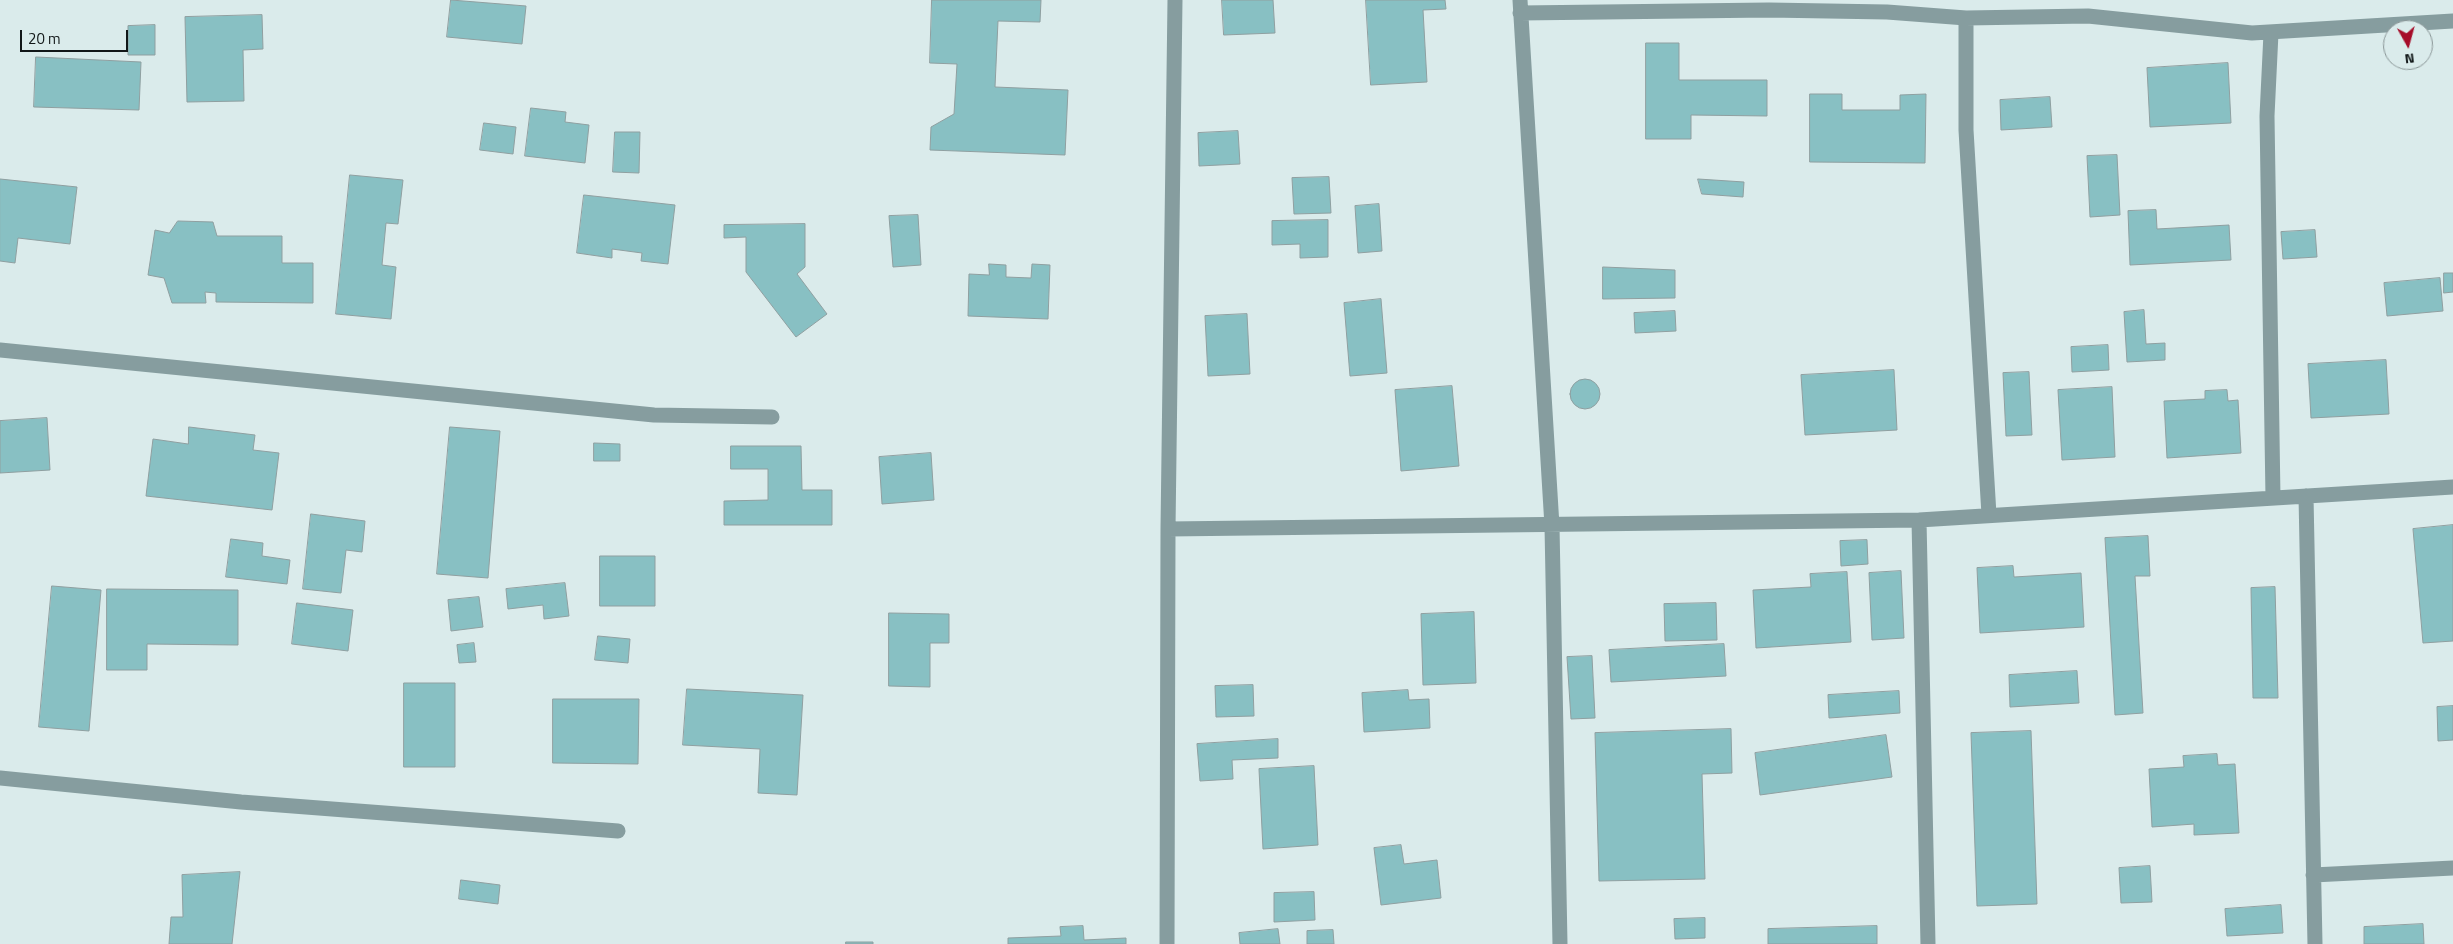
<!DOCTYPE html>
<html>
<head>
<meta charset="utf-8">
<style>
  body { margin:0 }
  #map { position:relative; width:2453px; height:944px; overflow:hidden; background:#daebeb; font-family:"Titillium Web",sans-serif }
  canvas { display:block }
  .north { position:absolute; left:2383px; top:20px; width:50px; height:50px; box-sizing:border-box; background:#daebeb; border:1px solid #8a9697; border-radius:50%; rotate:173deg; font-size:14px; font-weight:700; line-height:20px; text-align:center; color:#111718 }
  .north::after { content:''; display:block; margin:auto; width:18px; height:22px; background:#a60c29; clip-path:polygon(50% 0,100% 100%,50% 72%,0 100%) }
  .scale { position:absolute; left:20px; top:30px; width:108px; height:22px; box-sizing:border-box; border:2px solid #111718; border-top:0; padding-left:6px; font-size:15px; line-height:18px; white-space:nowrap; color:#111718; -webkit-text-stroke:4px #daebeb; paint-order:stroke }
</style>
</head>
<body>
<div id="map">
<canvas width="2453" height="944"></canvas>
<div class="north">N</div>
<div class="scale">20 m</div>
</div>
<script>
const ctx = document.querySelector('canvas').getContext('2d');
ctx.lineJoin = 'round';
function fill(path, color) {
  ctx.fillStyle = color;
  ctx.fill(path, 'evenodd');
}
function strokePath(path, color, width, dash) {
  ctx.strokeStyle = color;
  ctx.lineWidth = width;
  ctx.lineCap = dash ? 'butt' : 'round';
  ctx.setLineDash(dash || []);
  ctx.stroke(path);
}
const building = new Path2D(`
  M451,0L526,6L522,44L447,37Z
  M932,0H1041L1040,22L998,21L995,87L1068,90L1065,155L930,150L931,127L954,114L957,64L930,63Z
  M1222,0H1273L1275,33L1224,35Z
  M1366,0H1445L1446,9L1423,10L1427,82L1371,85Z
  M262,15L263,49L243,50L244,101L187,102L185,17Z
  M155,25V55H128V26Z
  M1646,43H1679V80H1767V116L1691,115V139H1646Z
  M36,57L141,62L139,110L34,107Z
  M2228,63L2231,123L2150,127L2147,68Z
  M1810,94H1842V110H1900V95L1926,94L1925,163L1810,162Z
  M2050,97L2052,127L2001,130L2000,100Z
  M531,108L566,112L565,122L589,125L585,163L525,156Z
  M484,123L516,127L513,154L480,150Z
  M1238,131L1240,164L1199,166L1198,133Z
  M615,132H640L639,173L613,172Z
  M2117,155L2120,215L2090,217L2087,156Z
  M350,175L403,180L398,224L386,223L382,265L396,267L391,319L336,314Z
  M1329,177L1331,213L1294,214L1292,178Z
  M0,179L77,187L70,244L18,238L15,263L0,261Z
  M1698,179L1744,182L1743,197L1702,194Z
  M584,195L675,205L668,264L641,261L642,253L612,249V258L577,253Z
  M1379,204L1382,251L1358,253L1355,206Z
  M2156,210L2157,229L2229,225L2231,260L2130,265L2128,211Z
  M918,215L921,265L893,267L889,216Z
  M1328,220V257L1300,258V244L1272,245V221Z
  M178,221L213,222L217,236H282V263H313V303L216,302V293L205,292L206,303H172L164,278L148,275L155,230L169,233Z
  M805,224V267L797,274L827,314L796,337L746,272V237L724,238V225Z
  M2315,230L2317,257L2283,259L2281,232Z
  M989,264L1006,265V277L1031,278L1032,264L1050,265L1048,319L968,316L969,274L989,275Z
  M1603,267L1675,270V298L1603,299Z
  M2444,273H2453V292L2444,293Z
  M2440,278L2443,311L2387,316L2384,283Z
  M1381,299L1387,373L1350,376L1344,303Z
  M2144,310L2146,344L2165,343V360L2127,362L2124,312Z
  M1675,311L1676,331L1635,333L1634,313Z
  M1247,314L1250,374L1208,376L1205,316Z
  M2108,345L2109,370L2072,372L2071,347Z
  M2386,360L2389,414L2311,418L2308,364Z
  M1894,370L1897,430L1805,435L1801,375Z
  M2029,372L2032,435L2006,436L2003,373Z
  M1570 394a15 15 0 1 1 30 0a15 15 0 1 1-30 0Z
  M1452,386L1459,466L1401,471L1395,390Z
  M2112,387L2115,457L2062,460L2058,390Z
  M2227,390L2228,401L2238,400L2241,453L2167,458L2164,401L2205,399V391Z
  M47,418L50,470L0,473V421Z
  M189,427L255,435L253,450L279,453L272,510L146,496L153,439L188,444Z
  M450,427L500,431L488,578L437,574Z
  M594,443L620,444V461H594Z
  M731,446H801L802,490H832V525H724V501L768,500V469H731Z
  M931,453L934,500L882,504L879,457Z
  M311,514L365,521L362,552L346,550L341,593L303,589Z
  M2453,525V641L2423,643L2413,529Z
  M2148,536L2150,576H2135L2143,713L2115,715L2105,538Z
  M231,539L263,543L262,556L290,560L287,584L226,577Z
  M1867,540L1868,564L1841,566L1840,541Z
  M600,556H655V606H600Z
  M2013,566L2014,577L2081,573L2084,627L1980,633L1977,568Z
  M1901,571L1904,638L1872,640L1869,573Z
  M1847,572L1851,642L1756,648L1753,590L1811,587L1810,574Z
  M565,583L569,616L544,619L543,605L508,609L506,589Z
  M52,586L101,590L89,731L39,727Z
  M2275,587L2278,698H2253L2251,588Z
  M107,589L238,590V645L147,644V670H107Z
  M479,597L483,627L451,631L448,600Z
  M297,603L353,610L348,651L292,644Z
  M1716,603L1717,640L1665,641L1664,604Z
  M1474,612L1476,683L1423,685L1421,614Z
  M889,613L949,614V643H930V687L889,686Z
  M598,636L630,639L628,663L595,660Z
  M474,643L476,662L459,663L457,645Z
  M1724,644L1726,676L1611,682L1609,650Z
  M1592,656L1595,718L1571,719L1567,657Z
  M2077,671L2079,703L2010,707L2009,675Z
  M404,683H455V767H404Z
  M1253,685L1254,716L1216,717L1215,686Z
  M687,689L803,695L797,795L758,793L760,749L683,745Z
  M1408,690L1409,700L1429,699L1430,728L1364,732L1362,693Z
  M1899,691L1900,713L1829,718L1828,695Z
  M553,699H639L638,764L553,763Z
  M2453,706V740L2438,741L2437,707Z
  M1731,729L1732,773L1702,774L1705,879L1599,881L1595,733Z
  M2031,731L2037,904L1977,906L1971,733Z
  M1886,735L1892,777L1760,795L1755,753Z
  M1278,739V758L1232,760L1233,779L1200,781L1197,744Z
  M2217,754L2218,765L2235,764L2239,833L2194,835V824L2152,827L2149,769L2184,767L2183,756Z
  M1314,766L1318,845L1263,849L1259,769Z
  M1401,845L1404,864L1437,860L1441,898L1381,905L1374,848Z
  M2150,866L2152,902L2121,903L2119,868Z
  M240,872L232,944H169L171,917H183L182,875Z
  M461,880L500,885L498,904L459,899Z
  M1314,892L1315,920L1274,922V893Z
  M2281,905L2283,933L2227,936L2225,909Z
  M1705,918V938L1675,939L1674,919Z
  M2423,924L2424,944H2364V927Z
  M1083,926L1084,940L1126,938V944H1008V938L1061,936L1060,927Z
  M1877,926V944H1768V929Z
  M1278,929L1280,944H1240L1239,933Z
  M1333,930L1334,944H1307V931Z
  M846,942H873V944H846Z`);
fill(building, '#88c0c3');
strokePath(building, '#8f9fa0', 1);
strokePath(new Path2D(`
  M1520,0L1552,526L1560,944
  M1520,13L1769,10L1887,12L1966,18L2088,16L2252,33L2453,21
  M1966,18V130L1989,515
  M2271,33L2267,116L2273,498
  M0,350L654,415L772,417
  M2306,496L2315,944
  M1919,520L1928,944
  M1168,529L1919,520L2453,487
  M0,778L241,802L618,831
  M2313,875L2453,868
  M1167,944L1168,529L1175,0`), '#869d9f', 15);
</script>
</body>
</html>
